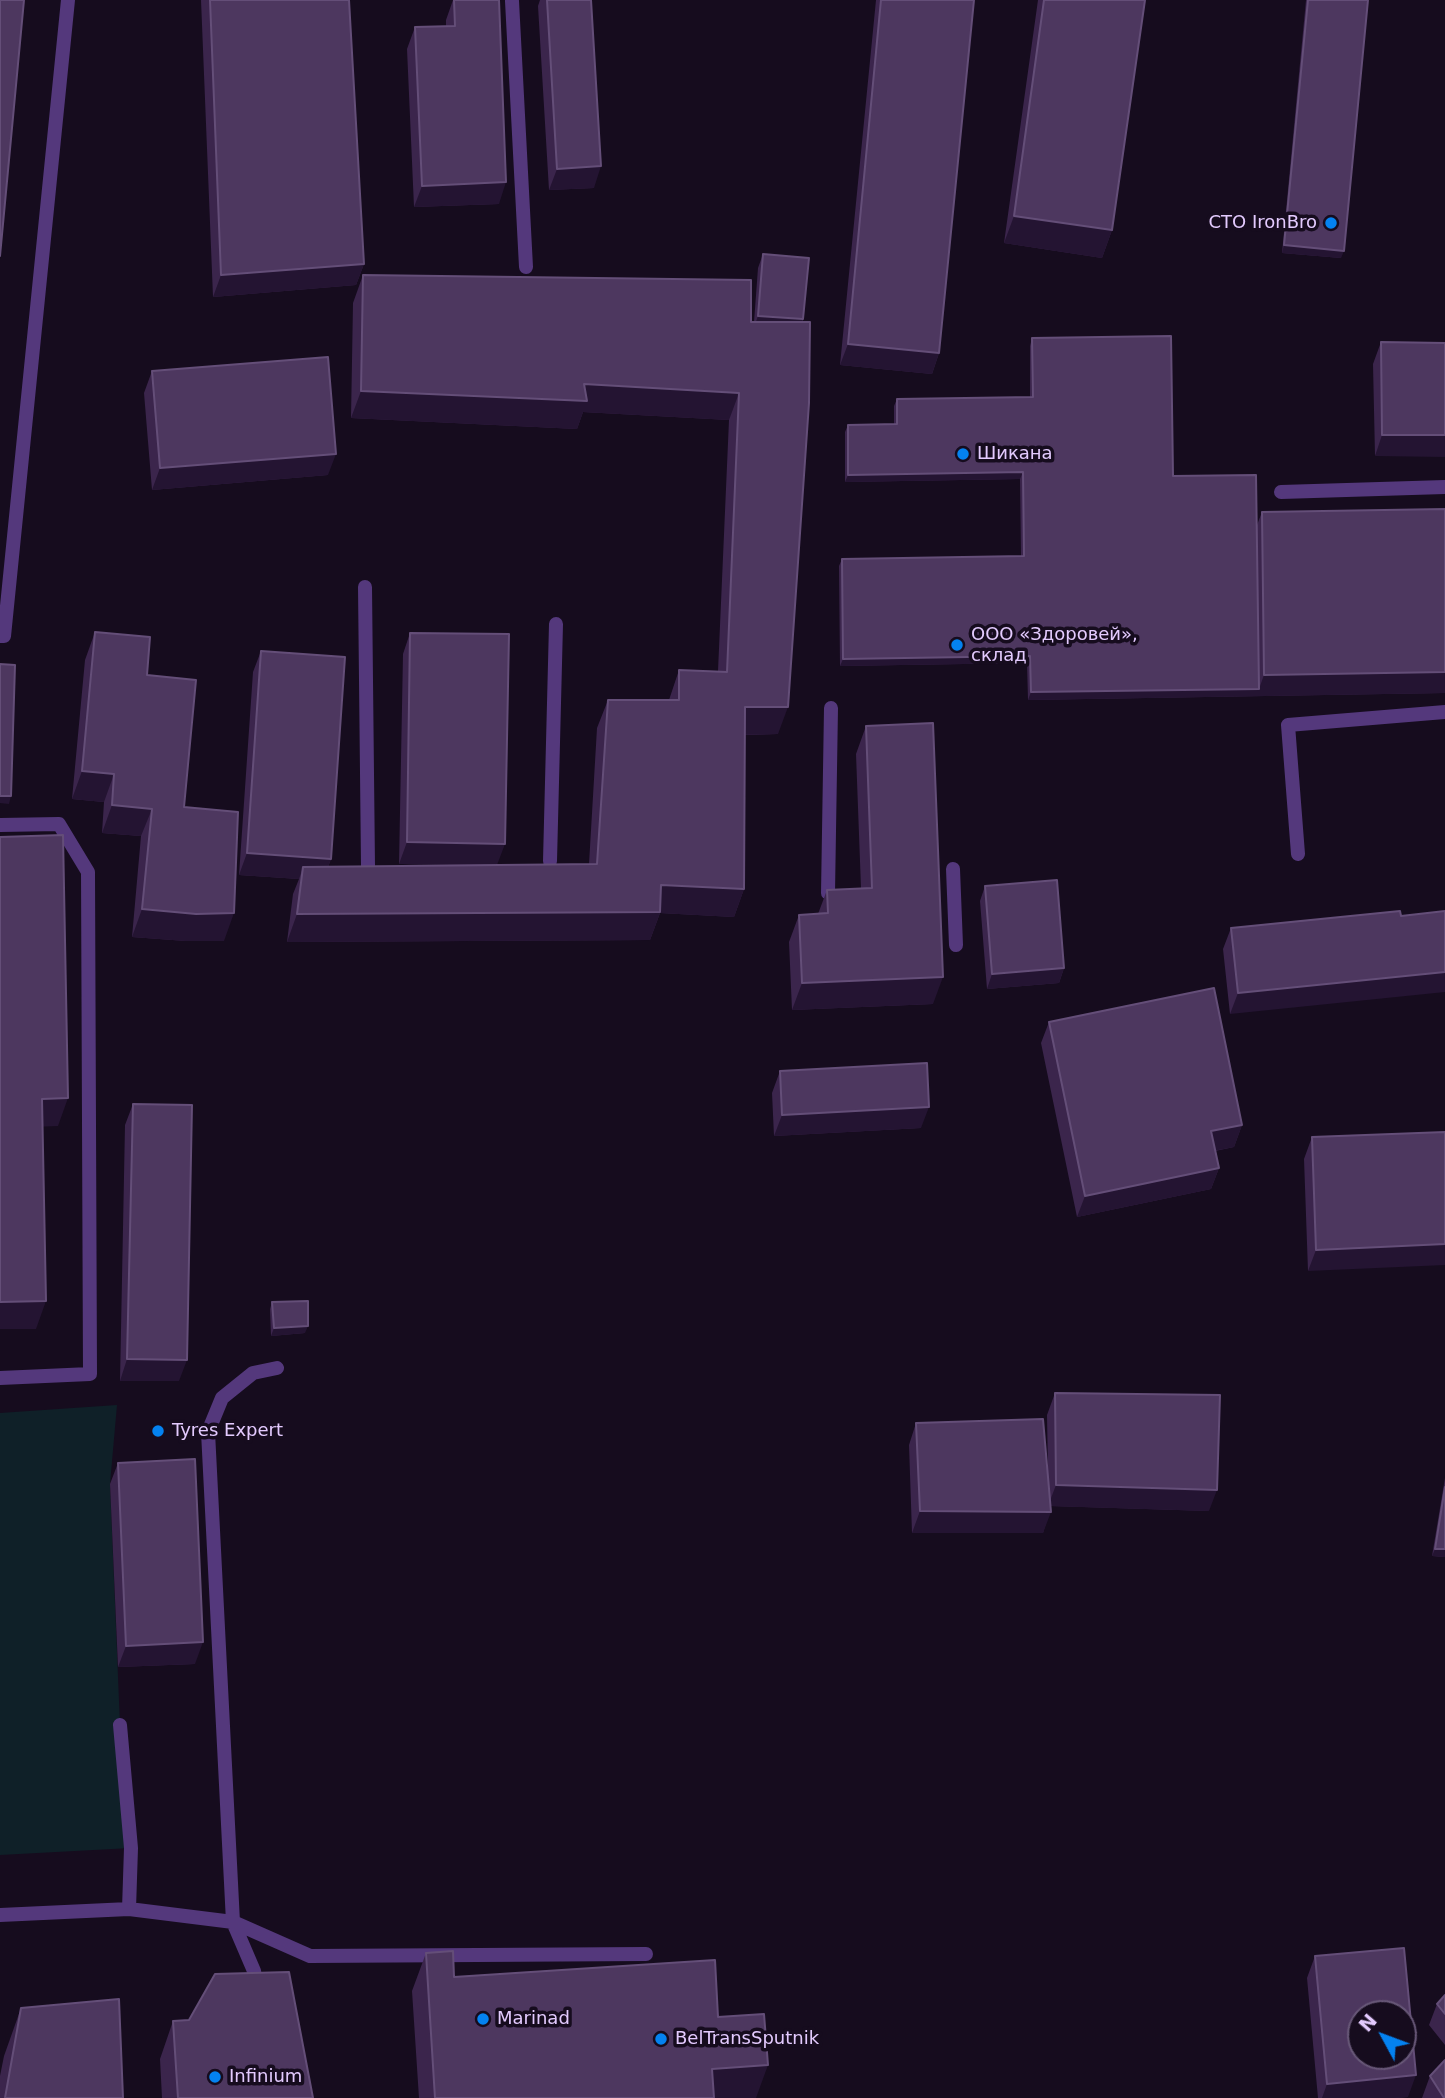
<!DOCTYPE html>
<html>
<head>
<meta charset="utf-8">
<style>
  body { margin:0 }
  #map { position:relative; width:1445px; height:2098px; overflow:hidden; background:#160c1e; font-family:"DejaVu Sans",sans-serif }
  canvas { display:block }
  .north { position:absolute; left:1347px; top:2000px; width:70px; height:70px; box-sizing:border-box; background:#160c1e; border:2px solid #685878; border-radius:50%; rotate:311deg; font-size:19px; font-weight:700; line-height:28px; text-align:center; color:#e3cafe }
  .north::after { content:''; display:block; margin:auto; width:24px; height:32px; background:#0482f0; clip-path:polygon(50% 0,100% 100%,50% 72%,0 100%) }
</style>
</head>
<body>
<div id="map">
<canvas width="1445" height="2098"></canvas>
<div class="north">N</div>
</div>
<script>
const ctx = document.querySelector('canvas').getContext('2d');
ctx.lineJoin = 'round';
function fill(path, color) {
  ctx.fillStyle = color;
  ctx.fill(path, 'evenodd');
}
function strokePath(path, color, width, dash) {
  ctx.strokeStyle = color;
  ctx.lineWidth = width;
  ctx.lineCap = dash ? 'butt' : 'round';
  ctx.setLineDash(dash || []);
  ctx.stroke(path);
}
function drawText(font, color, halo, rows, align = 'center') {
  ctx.font = font + ' "DejaVu Sans",sans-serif';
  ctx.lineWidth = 7;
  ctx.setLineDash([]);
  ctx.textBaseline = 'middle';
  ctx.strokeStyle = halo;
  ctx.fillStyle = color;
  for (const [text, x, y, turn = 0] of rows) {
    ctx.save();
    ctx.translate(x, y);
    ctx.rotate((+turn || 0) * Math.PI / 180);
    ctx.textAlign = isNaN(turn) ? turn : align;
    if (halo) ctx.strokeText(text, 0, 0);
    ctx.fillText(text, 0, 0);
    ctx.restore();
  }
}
fill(new Path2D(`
  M117,1405L110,1484L120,1725L131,1848L0,1855V1413Z`), '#0f2028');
strokePath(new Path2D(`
  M512,1L526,267
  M1281,492L1445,487
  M365,587L368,866
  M0,636H4L68,0
  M0,825L59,824L88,872L90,1374L0,1378
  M1298,854L1288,725L1445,712
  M550,861L556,624
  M953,869L956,945
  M828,893L831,708
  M120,1725L131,1848L129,1909
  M0,1915L129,1909L233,1922L310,1956L646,1954
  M257,1989L254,1971L233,1922L208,1432L222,1398L253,1373L277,1368`), '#54387c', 14);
fill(new Path2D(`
  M201,0H349L364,264L356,285L213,297Z
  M453,0H499V204L414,207L407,49L415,27L446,26V20Z
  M540,0H591L594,188L549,190L538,6Z
  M876,0H974L939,353L932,374L840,365Z
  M1038,0H1145L1112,230L1102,258L1004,243Z
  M1306,0H1368L1341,258L1282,253Z
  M763,254L803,319L778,734L745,735L744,889L734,917L660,913L650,940L287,942L293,894L299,879L239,875L253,672L261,651L331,859L328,867L486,865L399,864L403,654L410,633L497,865L589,864L597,728L608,700H669L679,670L718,671L729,420L583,412L577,429L351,418L353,303L363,275L754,322L758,268Z
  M1032,338L1173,476L1257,525L1262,512L1445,693L1028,700L1027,663L840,666L839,566L842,559L1021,556L1020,479L845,482V432L848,425L894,424V406L897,399L1030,397V346Z
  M1381,342L1445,343L1375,456L1373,364Z
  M152,371L328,475L152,490L144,393Z
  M95,632L147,675L224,941H186L132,937L141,836L102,833L104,802L72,799L85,660Z
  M866,726L933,1004L792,1010L789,942L799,915L818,914L827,890L861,888L856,754Z
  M985,886L1064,968L1059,983L987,989L980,901Z
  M1401,916L1230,1014L1223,949L1231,928Z
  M1049,1022L1242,1125L1234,1147L1215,1151L1219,1168L1211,1189L1077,1217L1041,1043Z
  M780,1071L921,1128L774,1136L772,1093Z
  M133,1104L179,1381H120L125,1125Z
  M1445,1132L1308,1271L1304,1159L1312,1137Z
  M272,1302L305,1333L271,1336L270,1309Z
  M1055,1393L1209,1511L1051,1506L1043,1533H912L909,1445L916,1423L1048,1471L1047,1415Z
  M118,1463L195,1664L118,1667L110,1484Z
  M1445,1478V1557L1432,1556Z
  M426,1953L454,1977L718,2017L756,2098H419L412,1991Z
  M1315,1956L1408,2097L1394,2098H1318L1307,1978Z
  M1445,1995V2045L1429,2025L1437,2004Z
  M21,2008L123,2098H0V2076L4,2056Z
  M189,2020L313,2098H162L160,2059L173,2021Z
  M1430,2076L1445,2098H1422Z`), '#3b254c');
fill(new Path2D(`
  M601,166L594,188L549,190L557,169Z
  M506,182L499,204L414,207L422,186Z
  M1014,216L1112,230L1102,258L1004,243Z
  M1284,245L1344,251L1341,258L1282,253Z
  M364,264L356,285L213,297L221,275Z
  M758,316L803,319L798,334L753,330Z
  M848,344L939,353L932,374L840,365Z
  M584,384L739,393L729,420L583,412L577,429L351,418L361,391Z
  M1382,435H1445V457L1375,456Z
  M336,454L328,475L152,490L160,468Z
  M1023,472L1020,479L845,482L848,475Z
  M1030,656L1027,663L840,666L843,659Z
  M1445,672V693L1028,700L1031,692L1259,689L1264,675Z
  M745,707H788L778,734L735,735Z
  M82,771L114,774L104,802L72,799Z
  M0,796H11L9,804L0,803Z
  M112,805L152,809L141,836L102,833Z
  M407,842L505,844L497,865L399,864Z
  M247,853L331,859L323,880L303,867L299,879L239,875Z
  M661,885L744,889L734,917L660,913L650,940L287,942L297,914Z
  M142,909L234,913L224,941H186L132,937Z
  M1064,968L1059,983L987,989L992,974Z
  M1445,972V992L1230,1014L1238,993Z
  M943,977L933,1004L792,1010L802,983Z
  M68,1098L58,1126L32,1127L42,1099Z
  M929,1107L921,1128L774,1136L782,1115Z
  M1242,1125L1234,1147L1203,1153L1211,1131Z
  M1219,1168L1211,1189L1077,1217L1085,1196Z
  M1445,1244V1265L1308,1271L1316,1250Z
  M46,1301L36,1329H0V1302Z
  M308,1326L305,1333L271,1336L274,1328Z
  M127,1359L187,1360L179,1381H120Z
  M1056,1485L1217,1490L1209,1511L1048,1506Z
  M920,1511L1051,1512L1043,1533H912Z
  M1435,1549H1445V1557L1432,1556Z
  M203,1642L195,1664L118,1667L126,1646Z
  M768,2065L756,2098H702L712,2069Z
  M1416,2075L1408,2097L1394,2098H1322L1327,2084Z`), '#241432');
const building = new Path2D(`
  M0,0H24L0,256Z
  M210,0H349L364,264L221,275Z
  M454,0H499L506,182L422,186L415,27L455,26Z
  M547,0H591L601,166L557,169Z
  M881,0H974L939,353L848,344Z
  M1044,0H1145L1112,230L1014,216Z
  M1308,0H1368L1344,251L1284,245Z
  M763,254L809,258L803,319L758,316Z
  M363,275L751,280V322H810L809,403L788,707H745L744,889L661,885L660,912L297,914L303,867L597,864L608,700H679V670L727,672L739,393L584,384L587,401L361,391Z
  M1171,336L1173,476L1256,475L1259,689L1031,692L1030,656L843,659L842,559L1024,556L1023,472L848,475V425L897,424V399L1033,397L1032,338Z
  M1381,342L1445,343V435H1382Z
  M328,357L336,454L160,468L152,371Z
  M1445,509V672L1264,675L1262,512Z
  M95,632L150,637L147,675L196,680L184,807L238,812L234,913L196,914L142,909L152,809L112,805L114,774L82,771Z
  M410,633L509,634L505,844L407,842Z
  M261,651L345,657L331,859L247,853Z
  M0,664L15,665L11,796H0Z
  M933,723L943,977L802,983L799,915L828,913L827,890L872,888L866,726Z
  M63,835L68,1098L42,1099L46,1301L0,1302V837Z
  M1057,880L1064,968L992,974L985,886Z
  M1400,911L1401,916L1445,911V972L1238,993L1231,928Z
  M1214,988L1242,1125L1211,1131L1219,1168L1085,1196L1049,1022Z
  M927,1063L929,1107L782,1115L780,1071Z
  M133,1104L192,1105L187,1360L127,1359Z
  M1445,1132V1244L1316,1250L1312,1137Z
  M308,1301V1326L274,1328L272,1302Z
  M1055,1393L1220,1395L1217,1490L1056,1485Z
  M1043,1419L1051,1512L920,1511L916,1423Z
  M195,1459L203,1642L126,1646L118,1463Z
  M1445,1487V1549H1435Z
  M1404,1948L1416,2075L1327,2084L1315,1956ZM1361,2014H1403V2056H1361Z
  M453,1951L454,1977L715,1960L718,2017L764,2014L768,2065L712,2069L714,2098H435L426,1953Z
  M289,1972L313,2098H178L173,2021L189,2020L215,1974Z
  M1445,1995V2014L1437,2004Z
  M119,1999L123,2098H5L21,2008Z
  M1445,2060V2098H1444L1430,2076Z`);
fill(building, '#4d375f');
strokePath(building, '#644e78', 2);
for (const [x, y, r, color] of [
  [1331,223,7,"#0482f0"],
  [963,454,7,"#0482f0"],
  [957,645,7,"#0482f0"],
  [158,1431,7,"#0482f0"],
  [483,2019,7,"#0482f0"],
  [661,2039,7,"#0482f0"],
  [215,2077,7,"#0482f0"]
]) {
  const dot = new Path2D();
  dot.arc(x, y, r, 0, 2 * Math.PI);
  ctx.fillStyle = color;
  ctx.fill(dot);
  strokePath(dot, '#160c1e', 2.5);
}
drawText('18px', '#e3cafe', '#160c1e', [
  ["СТО IronBro",1317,223,"right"],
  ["Шикана",977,454],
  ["ООО «Здоровей»,",971,635],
  ["склад",971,656],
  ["Tyres Expert",172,1431],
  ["Marinad",497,2019],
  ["BelTransSputnik",675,2039],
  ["Infinium",229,2077]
], 'left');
</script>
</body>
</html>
